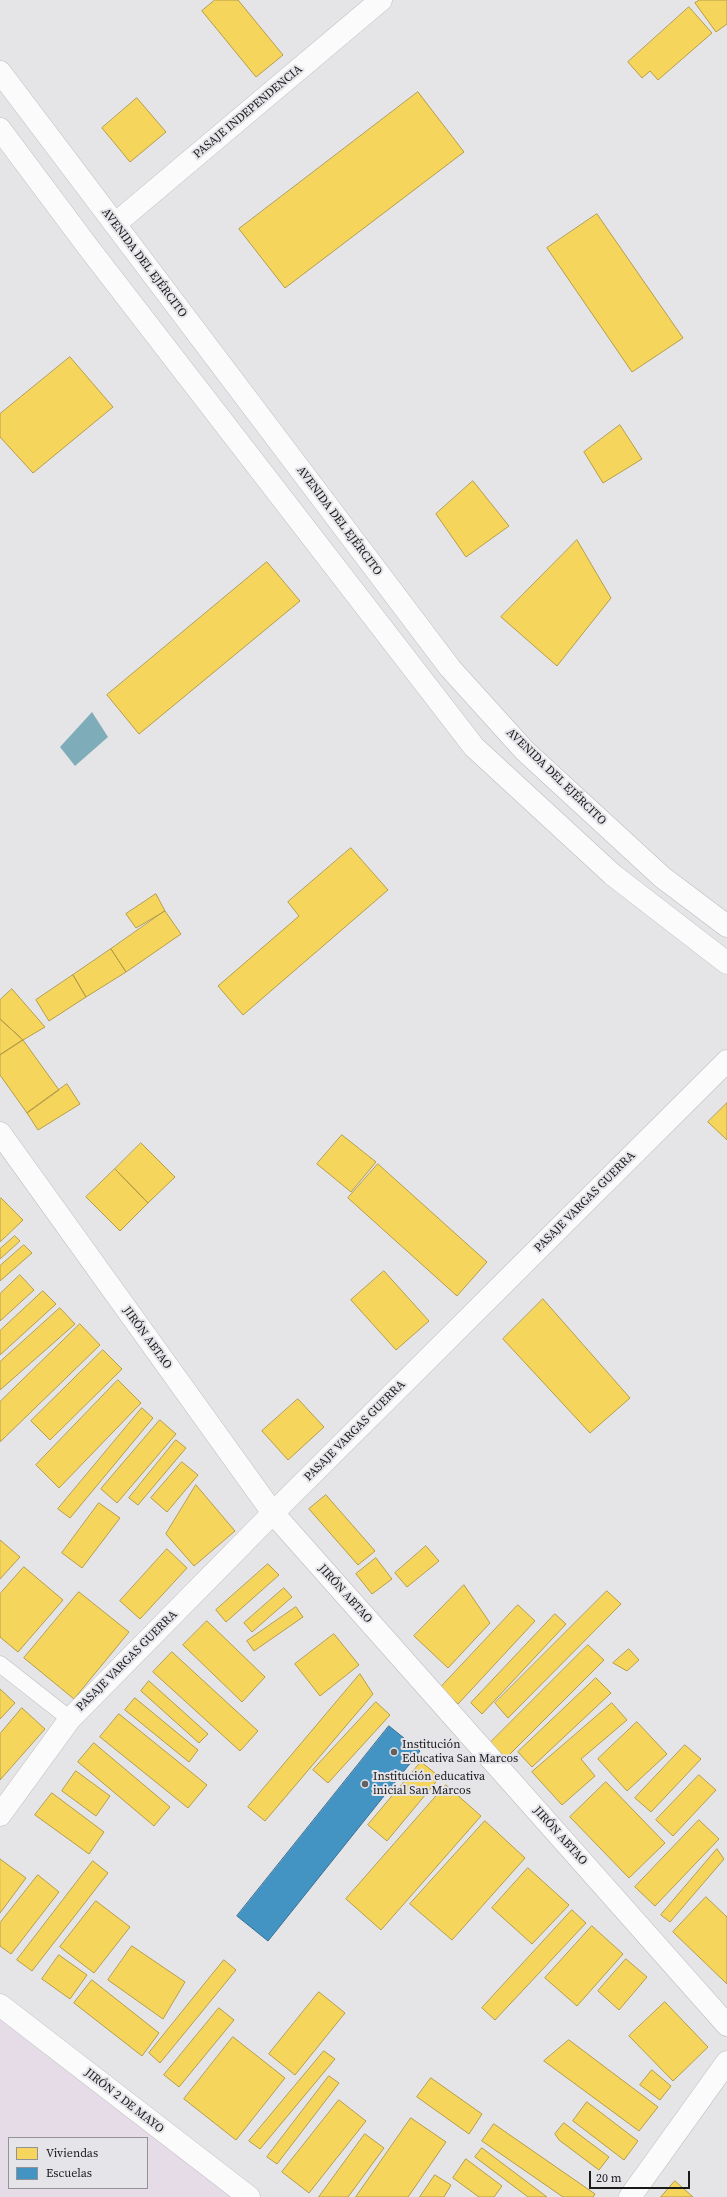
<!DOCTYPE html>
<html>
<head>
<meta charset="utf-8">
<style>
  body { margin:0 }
  #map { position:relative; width:727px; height:2197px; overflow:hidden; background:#e5e5e8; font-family:"Source Serif 4",serif }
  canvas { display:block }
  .legend { position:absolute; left:8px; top:2137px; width:140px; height:52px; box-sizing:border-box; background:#e4e4e9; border:1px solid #939397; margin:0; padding:5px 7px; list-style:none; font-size:12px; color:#1a1a1b }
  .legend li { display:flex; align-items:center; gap:8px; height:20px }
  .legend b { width:20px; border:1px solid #939397 }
  .scale { position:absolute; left:589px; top:2171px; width:101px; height:18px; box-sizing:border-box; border:2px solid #1a1a1b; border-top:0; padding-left:5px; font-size:12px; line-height:14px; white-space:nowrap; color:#1a1a1b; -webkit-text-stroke:3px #e4e4e9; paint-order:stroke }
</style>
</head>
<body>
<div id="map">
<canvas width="727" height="2197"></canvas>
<ul class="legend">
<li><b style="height:11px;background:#f6d55c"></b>Viviendas</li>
<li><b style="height:11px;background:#4393c3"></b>Escuelas</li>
</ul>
<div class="scale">20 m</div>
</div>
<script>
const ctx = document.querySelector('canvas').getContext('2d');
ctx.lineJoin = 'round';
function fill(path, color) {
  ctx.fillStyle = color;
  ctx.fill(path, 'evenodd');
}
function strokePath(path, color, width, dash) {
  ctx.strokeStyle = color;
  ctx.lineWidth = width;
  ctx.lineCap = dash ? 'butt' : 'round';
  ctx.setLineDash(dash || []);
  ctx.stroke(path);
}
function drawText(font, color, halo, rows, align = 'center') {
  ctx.font = font + ' "Source Serif 4",serif';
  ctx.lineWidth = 4;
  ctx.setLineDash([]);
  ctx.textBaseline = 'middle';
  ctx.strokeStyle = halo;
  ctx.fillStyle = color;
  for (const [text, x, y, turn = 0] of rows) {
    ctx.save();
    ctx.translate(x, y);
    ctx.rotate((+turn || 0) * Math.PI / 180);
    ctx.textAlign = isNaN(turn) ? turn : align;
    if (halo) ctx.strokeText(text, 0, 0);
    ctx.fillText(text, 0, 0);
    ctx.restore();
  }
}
fill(new Path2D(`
  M0,2005L249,2197H0ZM9,2138H147V2188H9Z`), '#e5dce7');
fill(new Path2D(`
  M92,712L108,737L75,766L60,747Z`), '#7facb9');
const homes = new Path2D(`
  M215,0H238L283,55L256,77L202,11Z
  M700,0H727V24L716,32L695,3Z
  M689,7L712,33L658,80L650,71L642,78L628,62Z
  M418,92L464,152L285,288L239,229Z
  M137,98L166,132L130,162L102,128Z
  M597,214L683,338L632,372L547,248Z
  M70,357L113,407L33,473L0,437V414Z
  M620,425L642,459L603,483L584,452Z
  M473,481L509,526L466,557L436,514Z
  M577,540L611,598L557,666L501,617Z
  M267,562L300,601L139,734L107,695Z
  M351,848L388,890L243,1015L218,986L299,916L288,902Z
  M156,894L165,911L136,928L126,914Z
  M165,911L181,934L126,972L111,949Z
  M111,949L126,972L86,997L73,975Z
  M73,975L86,997L49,1021L36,1000Z
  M12,989L45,1027L23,1040L0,1019V1000Z
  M0,1019L23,1040L0,1055Z
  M23,1040L59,1090L27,1113L0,1075V1055Z
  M67,1084L80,1104L38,1130L27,1113Z
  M727,1103V1140L708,1122Z
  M342,1135L376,1162L351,1192L317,1164Z
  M141,1143L175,1177L148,1203L115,1169Z
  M378,1164L487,1262L457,1296L348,1198Z
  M115,1169L148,1203L120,1231L86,1197Z
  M1,1198L23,1220L0,1242V1199Z
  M15,1236L20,1241L0,1259V1249Z
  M24,1245L32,1253L0,1281V1266Z
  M384,1271L429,1321L396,1350L351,1300Z
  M20,1275L34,1290L0,1321V1294Z
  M43,1291L56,1304L0,1355V1331Z
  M543,1299L630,1398L590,1433L503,1339Z
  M60,1308L75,1324L0,1390V1362Z
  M80,1324L100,1345L0,1442V1402Z
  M103,1350L122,1369L50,1440L31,1421Z
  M118,1380L141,1403L59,1488L36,1465Z
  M298,1399L324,1427L288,1460L262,1431Z
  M142,1408L153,1418L70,1518L58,1509Z
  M160,1420L176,1434L117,1503L101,1489Z
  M176,1440L186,1448L138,1505L129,1498Z
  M182,1462L198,1475L167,1512L151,1498Z
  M196,1485L235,1531L194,1566L166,1534Z
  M326,1495L375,1551L358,1565L309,1509Z
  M99,1503L120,1518L82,1568L62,1553Z
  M0,1540L20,1557L0,1579Z
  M426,1546L439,1561L407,1587L395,1573Z
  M167,1549L187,1568L140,1619L120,1601Z
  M376,1558L392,1579L372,1594L356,1574Z
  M268,1564L279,1575L226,1622L216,1610Z
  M24,1567L63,1600L18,1652L0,1637V1594Z
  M464,1585L490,1623L448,1668L414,1636Z
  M284,1588L292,1597L252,1632L244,1623Z
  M607,1591L621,1604L508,1718L495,1703Z
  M79,1592L129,1632L74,1699L24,1658Z
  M518,1605L535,1621L458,1704L441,1687Z
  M296,1607L303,1617L254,1651L247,1641Z
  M555,1614L566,1624L482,1714L471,1703Z
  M207,1621L265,1677L242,1702L183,1645Z
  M334,1634L359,1665L320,1696L295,1664Z
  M588,1645L604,1660L506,1758L490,1743Z
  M629,1649L639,1660L627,1671L613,1663Z
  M172,1652L258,1731L240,1751L153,1672Z
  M360,1674L373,1694L265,1821L248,1807Z
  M596,1678L611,1693L532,1767L518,1752Z
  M149,1681L208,1734L199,1743L141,1691Z
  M0,1689L15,1703L0,1719Z
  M135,1698L198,1750L189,1762L125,1710Z
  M376,1702L390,1715L328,1783L313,1770Z
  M612,1703L627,1720L581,1759L595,1776L562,1805L532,1772Z
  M22,1708L45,1729L0,1780V1734Z
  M119,1714L207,1785L188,1808L100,1737Z
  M637,1722L667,1754L627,1791L598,1759Z
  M94,1743L170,1807L154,1826L78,1762Z
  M685,1745L701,1759L651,1812L635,1798Z
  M421,1762L440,1777L387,1841L368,1825Z
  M76,1771L110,1796L96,1816L62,1791Z
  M699,1775L716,1790L673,1836L656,1820Z
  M606,1782L665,1843L629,1878L570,1817Z
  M446,1785L481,1816L381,1930L346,1899Z
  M52,1793L104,1832L89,1854L35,1815Z
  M699,1820L719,1839L655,1906L635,1887Z
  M485,1821L525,1858L452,1940L410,1904Z
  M717,1849L724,1859L670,1922L661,1915Z
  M0,1859L26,1878L0,1913Z
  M93,1861L108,1873L32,1971L17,1960Z
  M528,1868L569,1905L532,1944L492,1908Z
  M38,1875L59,1892L11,1954L0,1946V1923Z
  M706,1897L727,1917V1984L673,1932Z
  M96,1901L130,1927L94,1973L60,1947Z
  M572,1910L586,1923L495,2020L482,2008Z
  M592,1926L623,1954L577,2006L545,1978Z
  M132,1946L185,1982L163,2019L108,1980Z
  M59,1955L87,1975L70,1999L42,1979Z
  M626,1959L647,1977L619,2010L598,1991Z
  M224,1960L236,1970L160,2063L149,2053Z
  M92,1980L159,2033L142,2056L74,2003Z
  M319,1992L345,2013L295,2075L269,2054Z
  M665,2002L708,2047L673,2081L629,2036Z
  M219,2008L234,2020L179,2087L164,2075Z
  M233,2037L285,2078L236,2140L184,2099Z
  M569,2040L658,2107L639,2131L544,2061Z
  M324,2051L335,2059L260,2149L249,2141Z
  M652,2070L671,2086L660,2100L640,2085Z
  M329,2076L339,2083L277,2164L267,2157Z
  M431,2078L482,2114L469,2134L417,2097Z
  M339,2100L366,2121L309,2193L282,2172Z
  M587,2102L638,2141L624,2160L573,2121Z
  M411,2118L446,2142L408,2197H356Z
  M564,2123L609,2157L599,2170L559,2140L555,2134Z
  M494,2124L595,2194L593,2197H563L482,2141Z
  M365,2134L384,2148L348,2197H319Z
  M482,2148L547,2197H528L475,2157Z
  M466,2159L502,2186L494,2197H479L453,2178Z
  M435,2175L451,2185L444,2197H420Z
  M675,2181L693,2197H661Z`);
fill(homes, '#f6d55c');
strokePath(homes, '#b49d48', 1);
const schools = new Path2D(`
  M389,1726L420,1751L268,1941L237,1916Z`);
fill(schools, '#4393c3');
strokePath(schools, '#376f91', 1);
const lane = new Path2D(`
  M0,1664L70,1719`);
const street = new Path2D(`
  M115,224L381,0
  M0,1133L273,1513L727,2025
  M0,1815L70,1719L273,1513L727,1061
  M0,2005L249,2197
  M630,2197L727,2062`);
const secondary = new Path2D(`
  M0,72L450,668L525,751L662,877L727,926
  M0,129L88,247L474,747L613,875L727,963`);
strokePath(lane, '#bcbcbf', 17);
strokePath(street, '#bcbcbf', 23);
strokePath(secondary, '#bcbcbf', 23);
strokePath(lane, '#fbfbfc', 16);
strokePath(street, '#fbfbfc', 22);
strokePath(secondary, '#fbfbfc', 22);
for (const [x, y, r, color] of [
  [394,1752,4,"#616163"],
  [365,1784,4,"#616163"]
]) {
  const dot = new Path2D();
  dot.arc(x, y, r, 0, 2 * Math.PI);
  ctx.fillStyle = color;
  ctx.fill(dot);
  strokePath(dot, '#e4e4e9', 1.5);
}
drawText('12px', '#1a1a1b', '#e4e4e9', [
  ["PASAJE INDEPENDENCIA",248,112,-40],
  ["AVENIDA DEL EJÉRCITO",144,263,53],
  ["AVENIDA DEL EJÉRCITO",339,521,53],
  ["AVENIDA DEL EJÉRCITO",556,777,44],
  ["PASAJE VARGAS GUERRA",585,1202,-45],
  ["JIRÓN ABTAO",147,1338,54],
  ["PASAJE VARGAS GUERRA",355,1431,-45],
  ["JIRÓN ABTAO",345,1594,48],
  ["PASAJE VARGAS GUERRA",127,1661,-45],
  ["JIRÓN ABTAO",560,1836,48],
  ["JIRÓN 2 DE MAYO",124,2101,38]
]);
drawText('12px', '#1a1a1b', '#e4e4e9', [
  ["Institución",402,1745],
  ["Educativa San Marcos",402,1759],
  ["Institución educativa",373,1777],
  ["inicial San Marcos",373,1791]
], 'left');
</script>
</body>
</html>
